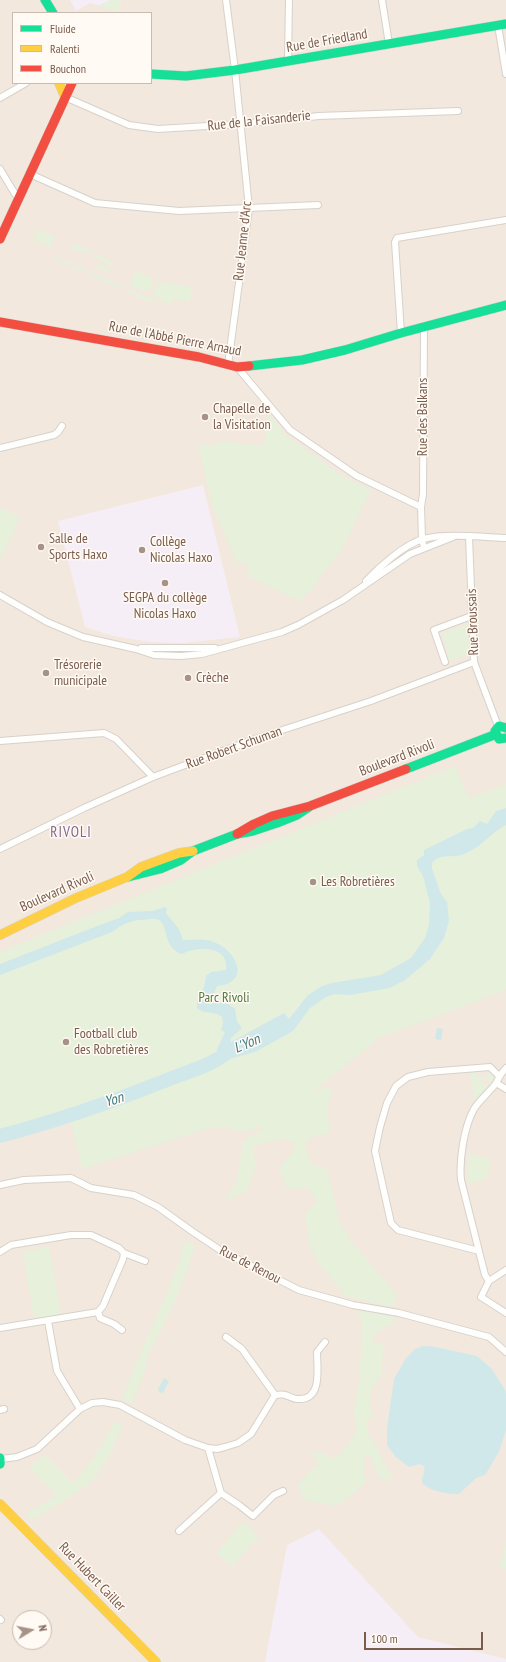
<!DOCTYPE html>
<html>
<head>
<meta charset="utf-8">
<style>
	body { margin:0 }
	#map { position:relative; width:506px; height:1662px; overflow:hidden; background:#f9f5f0; font-family:"PT Sans Narrow",sans-serif }
	canvas { display:block }
	.legend { position:absolute; left:12px; top:12px; width:140px; height:72px; box-sizing:border-box; background:#fffaf3; border:1px solid #cabbb1; margin:0; padding:5px 7px; list-style:none; font-size:12px; color:#7a5c4d }
	.legend li { display:flex; align-items:center; gap:8px; height:20px }
	.legend b { width:20px; border:1px solid #cabbb1 }
	.north { position:absolute; left:12px; top:1610px; width:40px; height:40px; box-sizing:border-box; background:#fffaf3; border:1px solid #cabbb1; border-radius:50%; rotate:80deg; font-size:11px; font-weight:700; line-height:16px; text-align:center; color:#7a5c4d }
	.north::after { content:''; display:block; margin:auto; width:14px; height:18px; background:#a69286; clip-path:polygon(50% 0,100% 100%,50% 72%,0 100%) }
	.scale { position:absolute; left:364px; top:1632px; width:119px; height:18px; box-sizing:border-box; border:2px solid #7a5c4d; border-top:0; padding-left:5px; font-size:12px; line-height:14px; white-space:nowrap; color:#7a5c4d; -webkit-text-stroke:3px #fffaf3; paint-order:stroke }
</style>
</head>
<body>
<div id="map">
<canvas width="506" height="1662"></canvas>
<ul class="legend">
<li><b style="height:5px;background:#16e098"></b>Fluide</li>
<li><b style="height:5px;background:#ffcf43"></b>Ralenti</li>
<li><b style="height:5px;background:#f24e42"></b>Bouchon</li>
</ul>
<div class="north">N</div>
<div class="scale">100 m</div>
</div>
<script>
const ctx = document.querySelector('canvas').getContext('2d');
ctx.lineJoin = 'round';
function paint(path, color) {
  ctx.fillStyle = color;
  ctx.fill(path, 'evenodd');
}
function strokePath(path, color, width, dash) {
  ctx.strokeStyle = color;
  ctx.lineWidth = width;
  ctx.lineCap = dash ? 'butt' : 'round';
  ctx.setLineDash(dash || []);
  ctx.stroke(path);
}
function drawText(font, color, halo, rows, align = 'center') {
  ctx.font = font + ' "PT Sans Narrow",sans-serif';
  ctx.lineWidth = 3;
  ctx.setLineDash([]);
  ctx.textBaseline = 'middle';
  ctx.strokeStyle = halo;
  ctx.fillStyle = color;
  for (const [text, x, y, turn = 0] of rows) {
    ctx.save();
    ctx.translate(x, y);
    ctx.rotate((+turn || 0) * Math.PI / 180);
    ctx.textAlign = isNaN(turn) ? turn : align;
    if (halo) ctx.strokeText(text, 0, 0);
    ctx.fillText(text, 0, 0);
    ctx.restore();
  }
}
const residential = new Path2D(`
	M0,0H506V1662H0ZM13,13H151V83H13ZM20,1618H44V1642H20Z`);
const education = new Path2D(`
	M70,0H121L119,11L90,3L76,11Z
	M203,485L240,637L182,643L151,642L113,636L85,627L58,521Z
	M319,1529L418,1637L506,1659V1662H265L287,1545Z`);
const green = new Path2D(`
	M110,0H121L118,12L98,6Z
	M38,229L55,237L51,247L33,240Z
	M74,243L113,262L111,266L94,257V253L85,251V254L72,249Z
	M54,256L85,270L83,272L53,259Z
	M97,264L110,270L108,273L95,267Z
	M136,271L154,280L148,293L129,284Z
	M92,272L122,286L121,289L91,275Z
	M158,282L192,287L190,302L172,299L171,305L152,296Z
	M129,289L152,299L151,303L128,292Z
	M268,412L286,435L344,477L371,489L343,548L312,589L300,601L248,576H249L245,562L237,563L212,505L198,444L218,445L219,441L264,446Z
	M0,508L21,517L0,560Z
	M468,624L469,654L450,661L442,633Z
	M455,766L469,798L506,784V990L379,1038L314,1091L331,1088L332,1093L327,1108L330,1133L310,1138L305,1145L312,1164L327,1169L340,1224L354,1244L397,1295L394,1307L345,1296L319,1264L309,1245L305,1214L317,1202L307,1188L287,1189L279,1168L293,1152L295,1143L283,1138L254,1146L255,1170L246,1192L224,1201L237,1181L243,1141L262,1130L259,1126L248,1132L215,1126L82,1169L71,1123L0,1142V952Z
	M470,1070H476L477,1077L488,1076L489,1070L495,1075L491,1083L485,1077L481,1081L487,1087L474,1105Z
	M471,1153L491,1160L487,1179L469,1184L467,1167L469,1155Z
	M185,1239L195,1246L186,1274L175,1302L145,1362L148,1364L132,1404L122,1399L135,1365L164,1300L179,1262Z
	M49,1247L61,1314L34,1319L23,1252Z
	M358,1311L394,1315V1323L373,1334L375,1343H383L382,1374L371,1390L369,1407L375,1413L366,1421L368,1433L375,1444L392,1477L387,1482L378,1476L370,1455L364,1457L365,1483L346,1500L334,1506L305,1500L297,1486L319,1462L310,1453L319,1451L331,1458L340,1455L356,1433L354,1410L359,1381L362,1330V1322Z
	M114,1421L123,1424C116,1446 102,1474 83,1488C67,1500 48,1510 31,1521L25,1514L57,1495L29,1468L44,1454L73,1483C90,1464 104,1444 114,1421Z
	M243,1521L259,1536L232,1567L216,1553Z
	M506,1542V1569L499,1567Z`);
const water = new Path2D(`
	M506,808V825C490,833 479,850 461,855C451,858 440,853 432,863V869L441,894L447,902L449,921L444,938L430,959L405,980L390,988L350,995L335,994L326,997L310,1008L293,1031L255,1052L222,1061L217,1049L225,1032L221,1030L223,1023L222,1017C215,1010 204,1015 197,1008V1003L205,984L206,976L211,972L226,970C230,945 196,946 182,954C161,948 170,921 156,919C151,918 145,920 140,920C129,921 121,925 112,932L0,975V964L92,928L119,918L128,912L152,911L165,907L167,908L166,913L179,929L183,940C196,941 202,937 216,943C230,948 249,973 229,983C226,985 221,985 217,986L210,1002L211,1003H227L235,1009L237,1021L242,1028L231,1038V1042L284,1013L289,1019L308,995L322,986L332,983L381,975L411,958L425,938L429,924L430,903L423,876L417,866V860L424,855V850L467,829L473,828L480,821L487,824L496,811Z
	M437,1028L443,1029L441,1040L435,1039Z
	M424,1346L436,1347L477,1356L491,1368L504,1388L506,1393V1430L499,1452L485,1475L476,1478L459,1494C451,1495 423,1490 422,1481C422,1475 426,1472 424,1466L420,1464L409,1467L396,1457L387,1445V1429L394,1379L406,1358L415,1349Z
	M164,1378L169,1381L163,1393L159,1392L158,1389Z`);
const river = new Path2D(`
	M0,1136C57,1121 117,1100 172,1078C189,1071 210,1066 225,1054`);
const street = new Path2D(`
	M226,0L235,70L249,208L228,365
	M382,0L389,44
	M498,25L506,74
	M288,61L289,0
	M65,97L129,125L158,129L240,124L319,116L458,111
	M0,98L26,83
	M0,169L15,194L19,197
	M30,174L95,203L179,211L318,205
	M401,333L395,242L397,238L506,220
	M237,367L290,430L357,476L421,507L422,539L423,544
	M0,448L54,435L58,432L62,426
	M421,507L423,494L424,327
	M469,537L474,662L498,726
	M366,581C379,567 405,544 423,539C446,533 482,537 506,538
	M0,595L47,622L83,637L136,649L154,655L181,656L202,654L282,632L298,625L343,600L410,554L453,537
	M141,648H215
	M445,662L434,630L474,615
	M0,741L104,733L116,739L153,777
	M0,849L84,808L153,777L255,739L371,701L474,662
	M506,1068C500,1074 500,1076 496,1083C491,1091 480,1099 474,1109C464,1127 459,1160 461,1180L485,1275L489,1281L506,1270
	M496,1083L506,1089
	M0,1185L24,1180L71,1178L91,1188L134,1195L158,1207L193,1232L220,1250L299,1290L353,1305L399,1313L489,1337L506,1352
	M479,1251L398,1230L391,1223L375,1151L380,1127L387,1103L396,1086L408,1077L428,1072L490,1067L498,1075
	M0,1252L11,1245L71,1235H91L119,1248L124,1253L123,1259L103,1306L98,1312L0,1328
	M124,1253L145,1261
	M489,1281L481,1297L506,1313
	M98,1312L100,1318L114,1324L122,1330
	M48,1321L57,1371L80,1409
	M226,1337L242,1349L275,1395
	M275,1395C278,1395 282,1394 285,1395C289,1396 293,1399 297,1399C323,1401 317,1369 317,1352L325,1342
	M0,1410L4,1409
	M208,1448L221,1493L239,1505L253,1516L274,1495L283,1491
	M0,1459L17,1457L37,1449L80,1409L92,1403L103,1402L120,1405L185,1440L208,1448L217,1449L225,1447L238,1443L251,1434L275,1395
	M179,1531L221,1493
	M0,1619L1,1620`);
const fast = new Path2D(`
	M45,0L53,13
	M151,74L186,76L235,70L506,24
	M249,366L302,360L345,350L401,333L506,305
	M506,728L499,726L495,731L499,739L506,738
	M406,769L494,735
	M128,877L160,869L181,860L193,851L237,834L253,831L277,823L297,815L309,807
	M0,1458V1464`);
const slow = new Path2D(`
	M59,83L65,97
	M0,935L76,898L127,877L141,867L179,853L193,851
	M0,1504L156,1662`);
const jam = new Path2D(`
	M0,239L72,83
	M0,322L199,357L237,367L249,366
	M237,834L254,824L272,816L310,806L406,769`);
const markers = [
	[205,417,4,"#a69286"],
	[41,547,4,"#a69286"],
	[142,550,4,"#a69286"],
	[165,583,4,"#a69286"],
	[46,673,4,"#a69286"],
	[188,678,4,"#a69286"],
	[313,882,4,"#a69286"],
	[66,1042,4,"#a69286"]
];
const streetNames = [
	["Rue de Friedland",327,41,-10],
	["Rue de la Faisanderie",259,121,-6],
	["Rue Jeanne d'Arc",243,241,-84],
	["Rue de l'Abbé Pierre Arnaud",175,339,11],
	["Rue des Balkans",423,417,-90],
	["Rue Broussais",473,622,-92],
	["Rue Robert Schuman",234,748,-20],
	["Boulevard Rivoli",397,758,-21],
	["Boulevard Rivoli",57,892,-24],
	["Rue de Renou",250,1265,27],
	["Rue Hubert Cailler",92,1577,46]
];
const poiNames = [
	["Chapelle de",213,409],
	["la Visitation",213,425],
	["Salle de",49,539],
	["Sports Haxo",49,555],
	["Collège",150,542],
	["Nicolas Haxo",150,558],
	["SEGPA du collège",165,598,"center"],
	["Nicolas Haxo",165,614,"center"],
	["Trésorerie",54,665],
	["municipale",54,681],
	["Crèche",196,678],
	["Les Robretières",321,882],
	["Football club",74,1034],
	["des Robretières",74,1050]
];
const parkNames = [
	["Parc Rivoli",224,998]
];
const neighbourhoodNames = [
	["RIVOLI",71,833]
];
const waterNames = [
	["L'Yon",247,1044,-24],
	["Yon",114,1100,-17]
];
paint(residential, '#f2e8de');
paint(education, '#f6eef6');
paint(green, '#e7f0db');
paint(water, '#d0e8ea');
strokePath(river, '#d0e8ea', 14);
strokePath(street, '#d7d1cb', 8);
strokePath(fast, '#d9d2cb', 10);
strokePath(slow, '#d9d2cb', 10);
strokePath(jam, '#d9d2cb', 10);
strokePath(street, '#fefefd', 6);
strokePath(fast, '#16e098', 9);
strokePath(slow, '#ffcf43', 9);
strokePath(jam, '#f24e42', 9);
for (const [x, y, r, color] of markers) {
  const dot = new Path2D();
  dot.arc(x, y, r, 0, 2 * Math.PI);
  ctx.fillStyle = color;
  ctx.fill(dot);
  strokePath(dot, '#fffaf3', 1.5);
}
drawText('14px', '#7a5c4d', '#fffaf3', streetNames);
drawText('14px', '#7a5c4d', '#fffaf3', poiNames, 'left');
drawText('14px', '#537a41', '#fffaf3', parkNames);
ctx.letterSpacing = '1px';
drawText('15px', '#846695', '#fffaf3', neighbourhoodNames);
ctx.letterSpacing = '0px';
drawText('italic 15px', '#437c86', '#fffaf3', waterNames);
</script>
</body>
</html>
